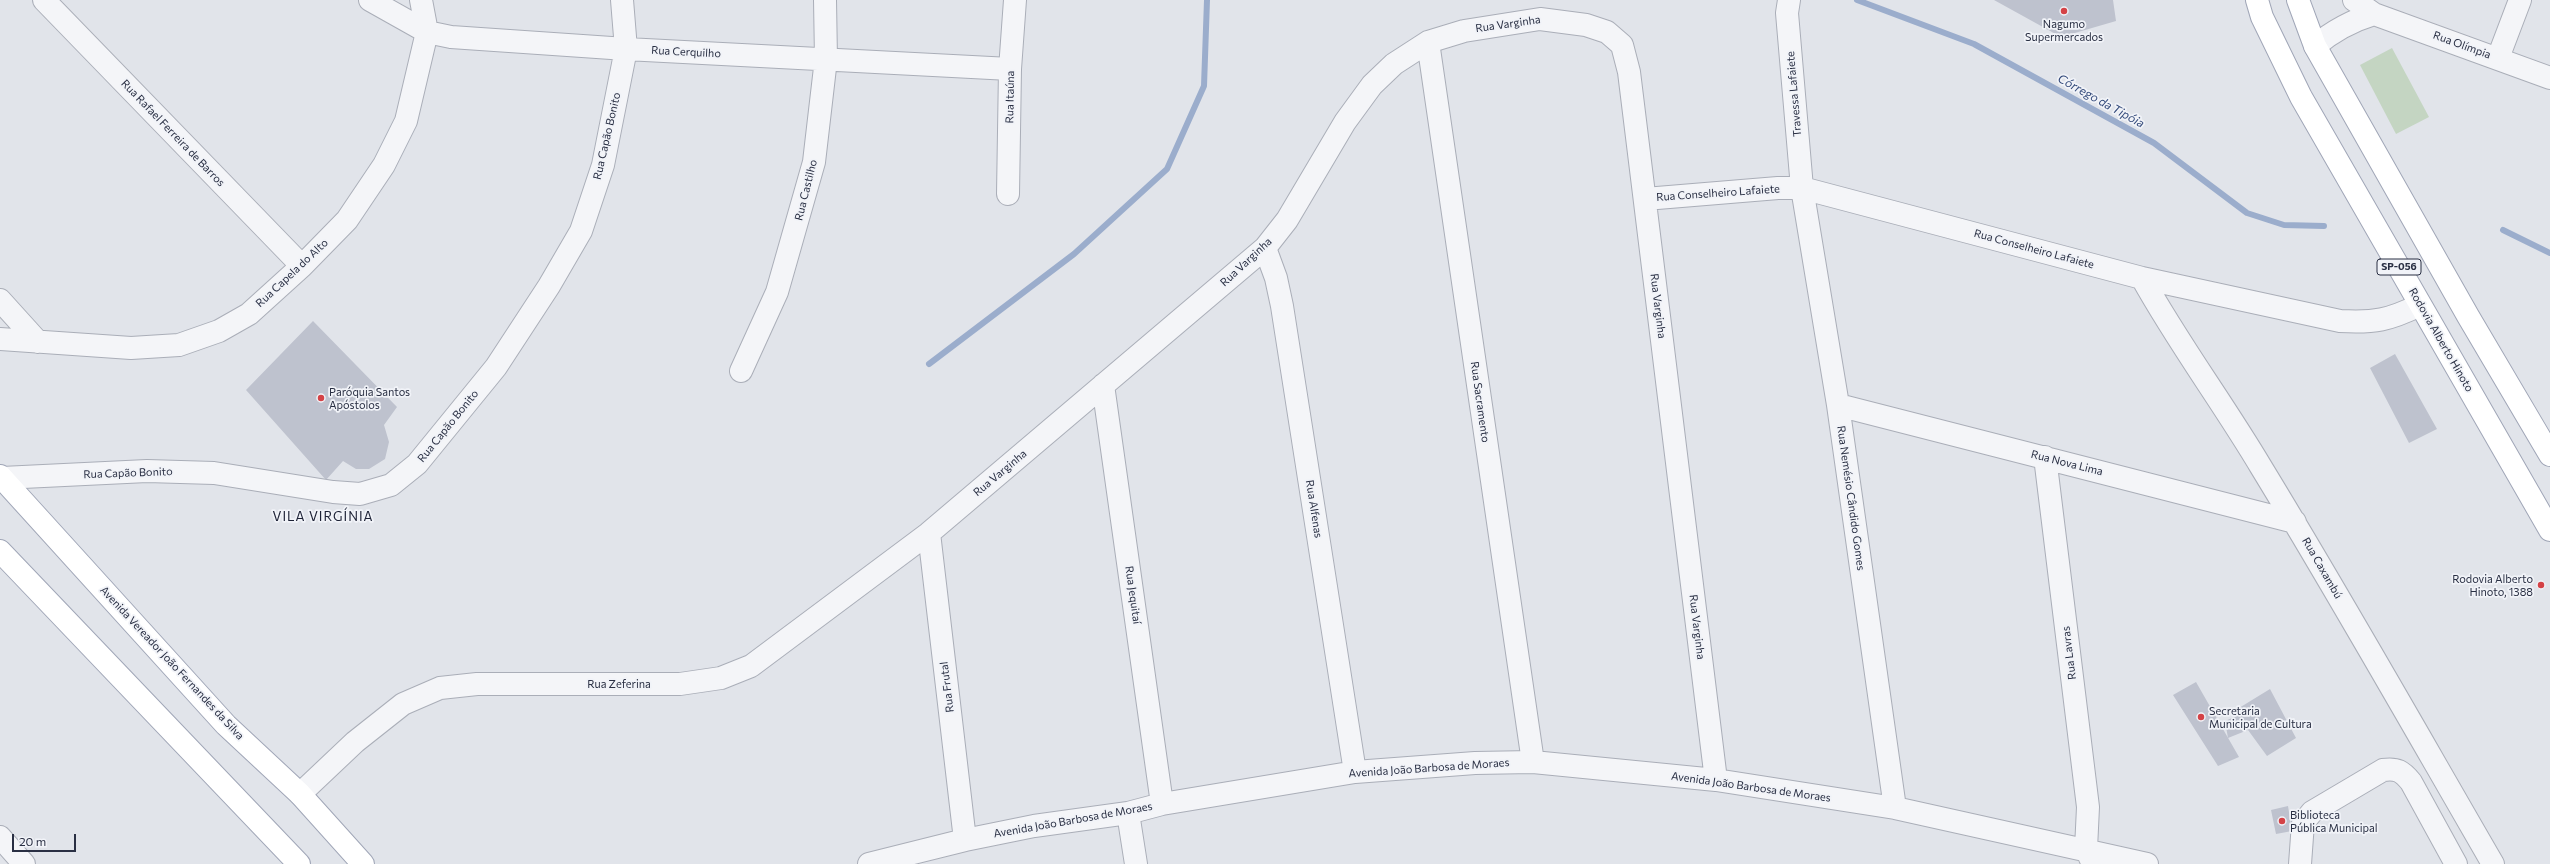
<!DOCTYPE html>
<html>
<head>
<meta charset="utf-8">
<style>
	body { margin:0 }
	#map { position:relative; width:2550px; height:864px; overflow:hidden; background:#e1e4ea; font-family:Commissioner,sans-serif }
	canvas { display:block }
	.scale { position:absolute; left:12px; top:834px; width:64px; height:18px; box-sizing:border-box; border:2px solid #292f43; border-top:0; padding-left:5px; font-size:12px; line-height:14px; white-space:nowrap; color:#292f43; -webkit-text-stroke:3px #f1f3f8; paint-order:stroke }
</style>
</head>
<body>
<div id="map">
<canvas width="2550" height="864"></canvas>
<div class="scale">20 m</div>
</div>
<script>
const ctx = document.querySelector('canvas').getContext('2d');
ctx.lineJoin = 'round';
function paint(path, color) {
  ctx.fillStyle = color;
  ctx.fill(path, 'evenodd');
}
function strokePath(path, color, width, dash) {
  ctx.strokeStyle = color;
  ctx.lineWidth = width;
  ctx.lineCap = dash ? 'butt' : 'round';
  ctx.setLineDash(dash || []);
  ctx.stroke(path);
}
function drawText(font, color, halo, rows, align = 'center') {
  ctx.font = font + ' Commissioner,sans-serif';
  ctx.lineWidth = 3.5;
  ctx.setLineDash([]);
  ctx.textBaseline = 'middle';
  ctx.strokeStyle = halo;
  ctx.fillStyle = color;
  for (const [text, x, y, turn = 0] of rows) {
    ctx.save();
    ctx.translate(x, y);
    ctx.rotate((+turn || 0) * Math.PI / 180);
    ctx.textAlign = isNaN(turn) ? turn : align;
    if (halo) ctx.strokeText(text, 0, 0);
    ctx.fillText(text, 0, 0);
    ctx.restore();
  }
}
const green = new Path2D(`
	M2392,48L2429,117L2396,134L2360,65Z`);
const stream = new Path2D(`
	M1857,0L1974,44L2154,143L2247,213L2284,225L2324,226
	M2503,230L2550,253
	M929,364L1074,254L1167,169L1204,86L1207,0`);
const building = new Path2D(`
	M1994,0H2113L2116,21L2061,37Z
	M313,321L397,407L384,425L389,442L385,459L369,469H356L343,461L326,480L246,390Z
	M2395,354L2437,429L2409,443L2370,368Z
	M2196,682L2239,757L2218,766L2173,695Z
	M2270,689L2296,738L2267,756L2248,730L2228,738L2225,721L2239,715V708Z
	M2288,806L2292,831L2276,834L2271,810Z`);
const minor = new Path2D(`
	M44,0L302,266
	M370,0L427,32L451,37L626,49L1010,69
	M1789,0L1787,13L1802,188L1838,405L1895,808
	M2354,0L2374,14L2550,78
	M1428,42L1533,762
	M2315,46C2334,30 2351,21 2374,14
	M2498,58L2520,0
	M1008,194L1010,69L1015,0
	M1645,199L1778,188H1802L2142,278L2340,321C2375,323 2389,320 2420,305
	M1265,248L1276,278L1282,306L1355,772
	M2142,278C2178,343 2223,403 2261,467C2341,598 2416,731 2493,864
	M0,300L38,342
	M0,339L131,348L179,345L219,331L249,314L302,266L347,220L384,165L406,121L427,32L421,0
	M741,371L777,292L814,162L826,59L825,0
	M1103,385L1162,804
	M1838,405L2295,522
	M2045,457L2088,807L2086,849L2092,862
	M2,478L147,471L214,473L333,492L360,494L391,485L417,464L496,367L549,286L581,231L603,165L626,49L622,0
	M929,533L965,840
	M300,794L355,742L403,704L440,688L477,684H680L721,678L751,666L929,533L1265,248L1287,220L1345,122L1372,85L1394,64L1428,42L1464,31L1540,19L1586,25L1607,32L1622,45L1629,72L1716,780
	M1128,813L1136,864
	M0,837L24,864
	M869,864L965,840L1034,826L1128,813L1162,804L1355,772L1475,763L1533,762L1716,780L1895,808L2147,864
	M2300,864L2303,823L2312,812L2383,770C2397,768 2402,771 2411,782L2456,864`);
const major = new Path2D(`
	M2257,0L2262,17L2301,97L2550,530
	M2298,0L2315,46L2468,316L2550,455
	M0,476L226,725L300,794L363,864
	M0,551L299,864`);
const markers = [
	[2064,11,4,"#d44246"],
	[321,398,4,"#d44246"],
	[2541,585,4,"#d44246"],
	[2201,717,4,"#d44246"],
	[2282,821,4,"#d44246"]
];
const shields = [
	[2399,267,44]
];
const shieldNames = [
	["SP-056",2399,267]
];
const streetNames = [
	["Rua Varginha",1508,24,-8],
	["Rua Olímpia",2462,45,20],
	["Rua Cerquilho",686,52,3],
	["Travessa Lafaiete",1794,94,-95],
	["Rua Itaúna",1010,97,-89],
	["Rua Rafael Ferreira de Barros",173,133,46],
	["Rua Capão Bonito",607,136,-77],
	["Rua Castilho",806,190,-76],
	["Rua Conselheiro Lafaiete",1718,193,-4],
	["Rua Conselheiro Lafaiete",2034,249,15],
	["Rua Varginha",1246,262,-43],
	["Rua Capela do Alto",292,273,-43],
	["Rua Varginha",1658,306,83],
	["Rodovia Alberto Hinoto",2441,340,60],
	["Rua Sacramento",1480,402,82],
	["Rua Capão Bonito",448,426,-51],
	["Rua Nova Lima",2067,463,14],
	["Rua Capão Bonito",128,473,-2],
	["Rua Varginha",1000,473,-40],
	["Rua Nemésio Cândido Gomes",1851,498,82],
	["Rua Alfenas",1314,509,81],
	["Rua Caxambú",2322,568,60],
	["Rua Jequitaí",1133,595,82],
	["Rua Varginha",1697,627,83],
	["Rua Lavras",2069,653,-97],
	["Avenida Vereador João Fernandes da Silva",172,663,47],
	["Rua Zeferina",619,684],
	["Rua Frutal",947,687,-97],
	["Avenida João Barbosa de Moraes",1429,768,-4],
	["Avenida João Barbosa de Moraes",1751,787,8],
	["Avenida João Barbosa de Moraes",1073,820,-10]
];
const poiNames = [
	["Nagumo",2064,24,"center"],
	["Supermercados",2064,37,"center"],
	["Paróquia Santos",329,392],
	["Apóstolos",329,405],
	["Rodovia Alberto",2533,579,"right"],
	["Hinoto, 1388",2533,592,"right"],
	["Secretaria",2209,711],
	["Municipal de Cultura",2209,724],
	["Biblioteca",2290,815],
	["Pública Municipal",2290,828]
];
const waterNames = [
	["Córrego da Tipóia",2101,101,29]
];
const quarterNames = [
	["VILA VIRGÍNIA",323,517]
];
paint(green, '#c4d5c2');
strokePath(stream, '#9badcc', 6);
paint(building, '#bec2ce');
strokePath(minor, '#aaaeb8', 24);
strokePath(major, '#a0a6b7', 24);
strokePath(minor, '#f4f5f8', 22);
strokePath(major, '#fff', 22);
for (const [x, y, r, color] of markers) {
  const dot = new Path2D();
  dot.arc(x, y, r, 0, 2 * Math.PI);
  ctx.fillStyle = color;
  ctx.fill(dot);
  strokePath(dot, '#f1f3f8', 1.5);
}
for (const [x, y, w] of shields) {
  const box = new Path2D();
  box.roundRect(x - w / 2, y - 8, w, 16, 3);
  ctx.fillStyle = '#f1f3f8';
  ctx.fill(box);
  strokePath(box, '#292f43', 1);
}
drawText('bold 10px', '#292f43', null, shieldNames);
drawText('11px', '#292f43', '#f1f3f8', streetNames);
drawText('11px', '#292f43', '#f1f3f8', poiNames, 'left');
drawText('italic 12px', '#314879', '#f1f3f8', waterNames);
ctx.letterSpacing = '1px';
drawText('13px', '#1b2034', '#f1f3f8', quarterNames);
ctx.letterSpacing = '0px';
</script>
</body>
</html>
